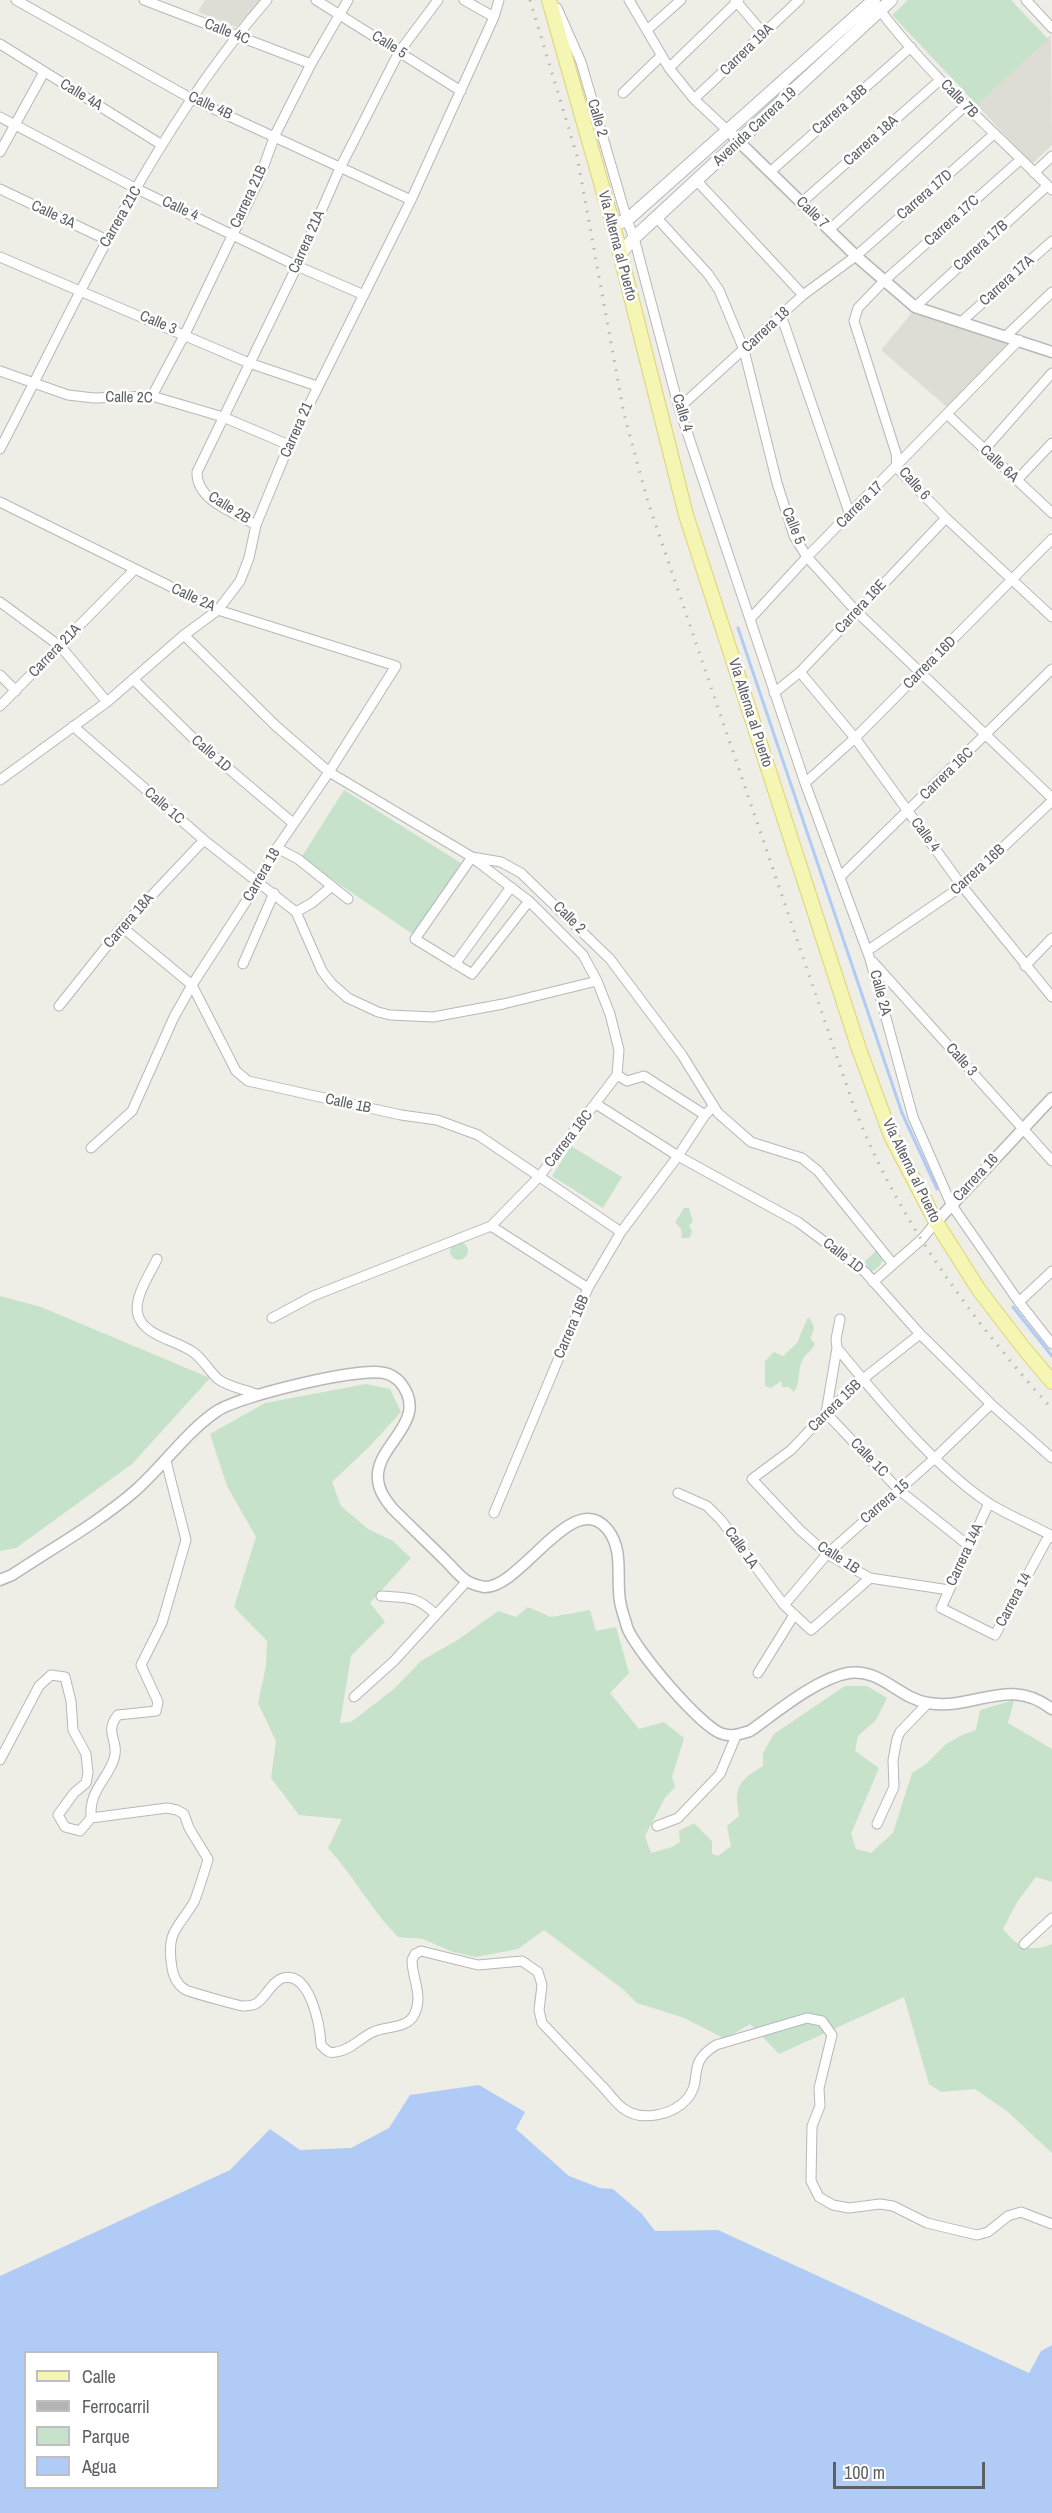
<!DOCTYPE html>
<html>
<head>
<meta charset="utf-8">
<style>
	body { margin:0 }
	#map { position:relative; width:1052px; height:2513px; overflow:hidden; background:#eeeee6; font-family:"Archivo Narrow",sans-serif }
	canvas { display:block }
	.legend { position:absolute; left:24px; top:2351px; width:195px; height:138px; box-sizing:border-box; background:#fff; border:2px solid #bfbfc1; margin:0; padding:8px 10px; list-style:none; font-size:18px; color:#5e6065 }
	.legend li { display:flex; align-items:center; gap:12px; height:30px }
	.legend b { width:30px; border:2px solid #bfbfc1 }
	.scale { position:absolute; left:833px; top:2462px; width:152px; height:27px; box-sizing:border-box; border:3px solid #5e6065; border-top:0; padding-left:8px; font-size:18px; line-height:21px; white-space:nowrap; color:#5e6065; -webkit-text-stroke:4px #fff; paint-order:stroke }
</style>
</head>
<body>
<div id="map">
<canvas width="1052" height="2513"></canvas>
<ul class="legend">
<li><b style="height:8px;background:#f5f5b4"></b>Calle</li>
<li><b style="height:8px;background:#b4b4b5"></b>Ferrocarril</li>
<li><b style="height:16px;background:#c6e2cb"></b>Parque</li>
<li><b style="height:16px;background:#b0cbf5"></b>Agua</li>
</ul>
<div class="scale">100 m</div>
</div>
<script>
const ctx = document.querySelector('canvas').getContext('2d');
ctx.lineJoin = 'round';
function paint(path, color) {
  ctx.fillStyle = color;
  ctx.fill(path, 'evenodd');
}
function strokePath(path, color, width, dash) {
  ctx.strokeStyle = color;
  ctx.lineWidth = width;
  ctx.lineCap = dash ? 'butt' : 'round';
  ctx.setLineDash(dash || []);
  ctx.stroke(path);
}
function drawText(font, color, halo, rows, align = 'center') {
  ctx.font = font + ' "Archivo Narrow",sans-serif';
  ctx.lineWidth = 5;
  ctx.setLineDash([]);
  ctx.textBaseline = 'middle';
  ctx.strokeStyle = halo;
  ctx.fillStyle = color;
  for (const [text, x, y, turn = 0] of rows) {
    ctx.save();
    ctx.translate(x, y);
    ctx.rotate((+turn || 0) * Math.PI / 180);
    ctx.textAlign = isNaN(turn) ? turn : align;
    if (halo) ctx.strokeText(text, 0, 0);
    ctx.fillText(text, 0, 0);
    ctx.restore();
  }
}
const education = new Path2D(`
	M205,0H261L236,27L198,12Z
	M1051,35L1052,145L1032,164L977,105Z
	M915,309L1013,343L948,408L881,350Z`);
const green = new Path2D(`
	M908,0H1011L1048,39L977,105L892,15Z
	M344,790L461,863L414,935L301,858Z
	M571,1146L622,1177L603,1208L552,1176Z
	M684,1208H689L693,1221L689,1226L692,1231L690,1238H682L681,1229L675,1222Z
	M450 1251a9 9 0 1 1 18 0a9 9 0 1 1-18 0Z
	M878,1249L884,1255C882,1264 879,1269 870,1272L862,1264Z
	M0,1296L41,1307L210,1378L132,1464L16,1548L0,1551Z
	M808,1317C814,1324 816,1329 810,1338L815,1344C812,1351 806,1353 803,1359C797,1370 801,1382 794,1392L789,1387H782L781,1381L771,1388L765,1386V1361L774,1352L783,1356L797,1343Z
	M366,1384L390,1389L401,1412L368,1448L332,1482L341,1506L368,1529L393,1541L411,1558L370,1603L385,1622L351,1656L340,1723L351,1722L394,1689L421,1661L459,1639L498,1611L516,1617L528,1607L551,1617L590,1610L596,1631L616,1627L629,1673L610,1693L639,1729L664,1722L684,1738L672,1777L675,1787L665,1798L645,1836L651,1853L672,1847L680,1842L679,1831L694,1823L712,1841V1854L718,1856L731,1846L727,1826L739,1816C734,1787 738,1781 763,1766V1753L774,1734L845,1686H867L887,1698L876,1720L858,1736L855,1751L879,1768L851,1834L856,1849L871,1853L893,1833L912,1773L926,1764L946,1744L962,1735L976,1730L980,1710L1014,1700L1008,1723L1052,1749V1882L1036,1877L1017,1902L1003,1929C1018,1948 1030,1953 1052,1944V2153L1008,2112L975,2089L941,2092L929,2084L904,1997L779,2054L750,2024L725,2039L684,2018L637,2003L624,1990L544,1930L518,1949L476,1957L453,1952L423,1939L398,1937C371,1910 354,1876 328,1848L342,1819L299,1815L271,1778L276,1741L258,1703L266,1666L267,1641L234,1607L256,1537L227,1486L210,1434L265,1403Z`);
const water = new Path2D(`
	M479,2085L525,2112L516,2129L569,2176L600,2188L613,2189L642,2214L655,2231L718,2230L1029,2373L1041,2351L1052,2345V2513H0V2276L230,2170L270,2129L300,2150L351,2148L389,2128L410,2095ZM26,2352H218V2488H26Z`);
const stream = new Path2D(`
	M738,628L902,1113L937,1189
	M1013,1307L1052,1356`);
const minor = new Path2D(`
	M16,0L192,99L411,200
	M144,0L311,64
	M316,0L461,91
	M464,0L494,17
	M629,0L669,68L694,99L727,130
	M735,0L764,34
	M1026,0L1052,28
	M876,5C927,74 992,129 1052,190
	M557,8L581,62L627,220L634,238L679,408L805,783L870,959L913,1117L951,1204L1019,1302L1052,1344
	M647,30L681,0
	M0,44L162,145
	M669,68L739,0
	M623,93L661,56
	M694,99L799,0
	M0,117L137,189L297,266L364,295
	M0,152L44,72
	M1020,160L884,281L858,308L854,321L896,453L897,468L946,518L1052,617
	M770,172L911,47
	M1034,173L1052,156
	M697,181L803,295
	M0,189L107,240
	M801,203L940,80
	M657,218L708,274L719,290L744,350L777,483L794,536L807,557L856,611L1052,798
	M829,230L965,106
	M0,257L249,363L317,386
	M915,307L1047,186
	M781,315L850,515
	M961,322L1052,241
	M1006,336L1052,292
	M0,371L68,395L94,398L152,396L223,417L289,445
	M152,396L185,334L258,182L275,135L311,64L348,0
	M679,408L803,295L856,256L994,134
	M947,414L1052,513
	M0,449C80,295 152,132 267,0
	M984,450L1052,373
	M1017,480L1052,443
	M0,502L218,610L396,666L329,772L277,848L258,883L192,985L174,1017L132,1111L91,1148
	M256,525C235,513 196,501 197,472L297,266L340,168L399,52L438,0
	M0,602L61,647L107,702
	M750,619L807,557L1019,340
	M184,635L276,726L329,772L472,857L501,862L521,873L610,959L682,1055L718,1113L751,1142L802,1158L818,1171L893,1264
	M800,672L855,738L962,886L1052,997
	M0,675L16,691
	M133,679L196,741L293,823
	M774,693L800,672L946,518
	M0,706L134,570
	M73,726L204,840L296,912L322,971L332,984L348,998L378,1012L390,1015L433,1017L503,1004L597,981
	M0,780L107,702L184,635L218,610L240,581L249,558L256,525L289,445L411,200L494,17L499,0
	M805,783L855,738L1052,539
	M277,848L298,859L348,899
	M472,857L415,939L472,974L529,901
	M840,877L1052,669
	M296,912L312,903L332,886
	M122,927L192,985L236,1071L248,1081L401,1115L437,1120L478,1135L621,1232
	M867,951L962,886L1052,801
	M873,962L1052,1161
	M243,964L274,893
	M455,964L511,887
	M1025,966L1052,938
	M59,1006L122,927L204,840
	M617,1075L627,1081L644,1076L705,1115
	M596,1104L678,1156L798,1222L865,1272L920,1334L991,1404L1052,1458
	M491,1226L588,1288
	M157,1259C150,1274 133,1298 138,1315C144,1336 176,1340 193,1352C203,1359 209,1371 218,1379C228,1387 244,1389 256,1394
	M873,1282L922,1239L936,1222
	M1019,1302L1052,1271
	M272,1318L313,1296L491,1226L539,1177L617,1075L619,1050L610,1014L597,981L583,955L529,901L474,859
	M840,1319L836,1339L837,1348L826,1413L899,1490L969,1546
	M920,1334L863,1379L826,1413L791,1450L752,1479L800,1530L827,1554L870,1578L949,1590
	M837,1348C879,1399 933,1465 987,1502C1007,1515 1031,1524 1052,1536
	M678,1493L707,1506L721,1520L784,1605L811,1630L870,1578
	M989,1503L941,1608L995,1635L1046,1541L1052,1535
	M494,1513L588,1288L621,1232L678,1156L705,1115L714,1106
	M381,1596C408,1598 416,1595 436,1615
	M784,1605L827,1554L935,1458L991,1404
	M758,1673L794,1615
	M354,1697L394,1661L467,1581
	M0,1760L39,1686L51,1675L65,1677L71,1701L73,1730L86,1754L88,1773L86,1783L74,1793L58,1815L65,1827L80,1831L91,1818C89,1790 106,1782 114,1759C120,1740 103,1733 118,1715L156,1711L158,1702L141,1665L162,1623L186,1540L166,1461
	M91,1818L167,1808L177,1810L184,1814L189,1828L208,1859C207,1864 196,1898 194,1902C177,1930 166,1931 172,1968C173,1976 178,1986 186,1990C190,1992 239,2006 243,2006C247,2006 254,2005 257,2003C266,1997 272,1981 283,1978C310,1971 320,2025 321,2045C326,2050 329,2054 336,2052C351,2050 360,2038 373,2032C385,2026 407,2029 414,2015C424,1996 412,1979 412,1960L415,1954L421,1951L478,1965L522,1961L538,1972L542,1985L539,2010L542,2023C562,2044 582,2065 602,2086C609,2093 616,2104 624,2109C642,2122 673,2115 687,2099C704,2079 685,2064 716,2045L807,2018L822,2021L832,2035L819,2088L820,2106L812,2126L811,2181L819,2197L833,2205L849,2208L880,2204L893,2206L927,2223L977,2235L988,2232L1008,2216L1021,2212L1052,2224
	M877,1824L894,1787L893,1760L897,1739L900,1732L928,1703
	M657,1826L678,1818L720,1774L736,1736
	M1024,1944L1052,1918`);
const tertiary = new Path2D(`
	M727,130L856,256L915,307L1052,352
	M936,1222L1052,1098
	M0,1580L12,1575C54,1547 98,1523 136,1490C164,1465 186,1432 217,1411C239,1396 359,1367 384,1373C390,1374 396,1378 400,1382C432,1422 374,1444 378,1480C379,1491 385,1499 392,1508C410,1526 429,1544 447,1562C453,1568 460,1577 467,1581C471,1584 480,1586 484,1587C521,1589 573,1486 608,1530C624,1551 616,1577 620,1601C621,1609 625,1619 627,1627C634,1648 702,1729 723,1734C733,1737 740,1734 750,1731C777,1712 816,1679 848,1673C881,1668 898,1698 928,1703C975,1711 1008,1675 1052,1709`);
const secondary = new Path2D(`
	M613,225L627,220L874,0
	M620,254L634,238L891,0`);
const primary = new Path2D(`
	M549,0L613,225L686,515L859,1049L891,1136L936,1222L979,1290L1022,1346L1052,1382`);
const rail = new Path2D(`
	M530,0L577,156L624,414L648,502L854,1107C897,1219 972,1320 1052,1409`);
const streetNames = [
	["Calle 4C",227,32,21],
	["Calle 5",389,45,32],
	["Carrera 19A",747,50,-44],
	["Calle 4A",81,95,31],
	["Calle 7B",959,99,46],
	["Calle 4B",210,106,25],
	["Carrera 18B",840,110,-41],
	["Calle 2",597,118,74],
	["Avenida Carrera 19",755,127,-43],
	["Carrera 18A",871,141,-42],
	["Carrera 17D",925,195,-41],
	["Carrera 21B",249,197,-65],
	["Calle 4",180,209,25],
	["Calle 7",812,213,44],
	["Calle 3A",53,215,25],
	["Carrera 21C",121,217,-60],
	["Carrera 17C",952,221,-42],
	["Carrera 21A",307,242,-66],
	["Vía Alterna al Puerto",617,246,75],
	["Carrera 17B",981,246,-42],
	["Carrera 17A",1007,281,-42],
	["Calle 3",158,323,23],
	["Carrera 18",766,330,-43],
	["Calle 2C",129,398,1],
	["Calle 4",682,413,73],
	["Carrera 21",297,430,-66],
	["Calle 6A",999,464,43],
	["Calle 6",914,484,48],
	["Carrera 17",860,505,-45],
	["Calle 2B",229,508,32],
	["Calle 5",793,526,68],
	["Calle 2A",193,598,25],
	["Carrera 16E",861,607,-47],
	["Carrera 21A",55,651,-46],
	["Carrera 16D",930,663,-45],
	["Vía Alterna al Puerto",750,713,72],
	["Calle 1D",211,754,41],
	["Carrera 16C",947,774,-44],
	["Calle 1C",164,806,41],
	["Calle 4",925,835,54],
	["Carrera 16B",978,870,-42],
	["Carrera 18",262,875,-60],
	["Calle 2",569,918,45],
	["Carrera 18A",129,921,-49],
	["Calle 2A",880,993,75],
	["Calle 3",961,1060,48],
	["Calle 1B",348,1104,12],
	["Carrera 16C",569,1139,-52],
	["Vía Alterna al Puerto",911,1171,64],
	["Carrera 16",976,1178,-47],
	["Calle 1D",843,1256,38],
	["Carrera 16B",572,1327,-67],
	["Carrera 15B",835,1406,-44],
	["Calle 1C",869,1458,46],
	["Carrera 15",885,1502,-41],
	["Calle 1A",741,1548,55],
	["Carrera 14A",965,1555,-65],
	["Calle 1B",838,1558,33],
	["Carrera 14",1014,1600,-62]
];
paint(education, '#deddd5');
paint(green, '#c6e2cb');
paint(water, '#b0cbf5');
strokePath(stream, '#b0cbf5', 3);
strokePath(minor, '#b6b7bb', 11);
strokePath(tertiary, '#b6b7bb', 13);
strokePath(secondary, '#b5b7bc', 14);
strokePath(primary, '#e0d36d', 16);
strokePath(minor, '#fff', 9);
strokePath(tertiary, '#fff', 10);
strokePath(secondary, '#fff', 12);
strokePath(primary, '#f5f5b4', 14);
strokePath(rail, '#b4b4b5', 3, [1.5, 8]);
drawText('15px', '#5e6065', '#fff', streetNames);
</script>
</body>
</html>
